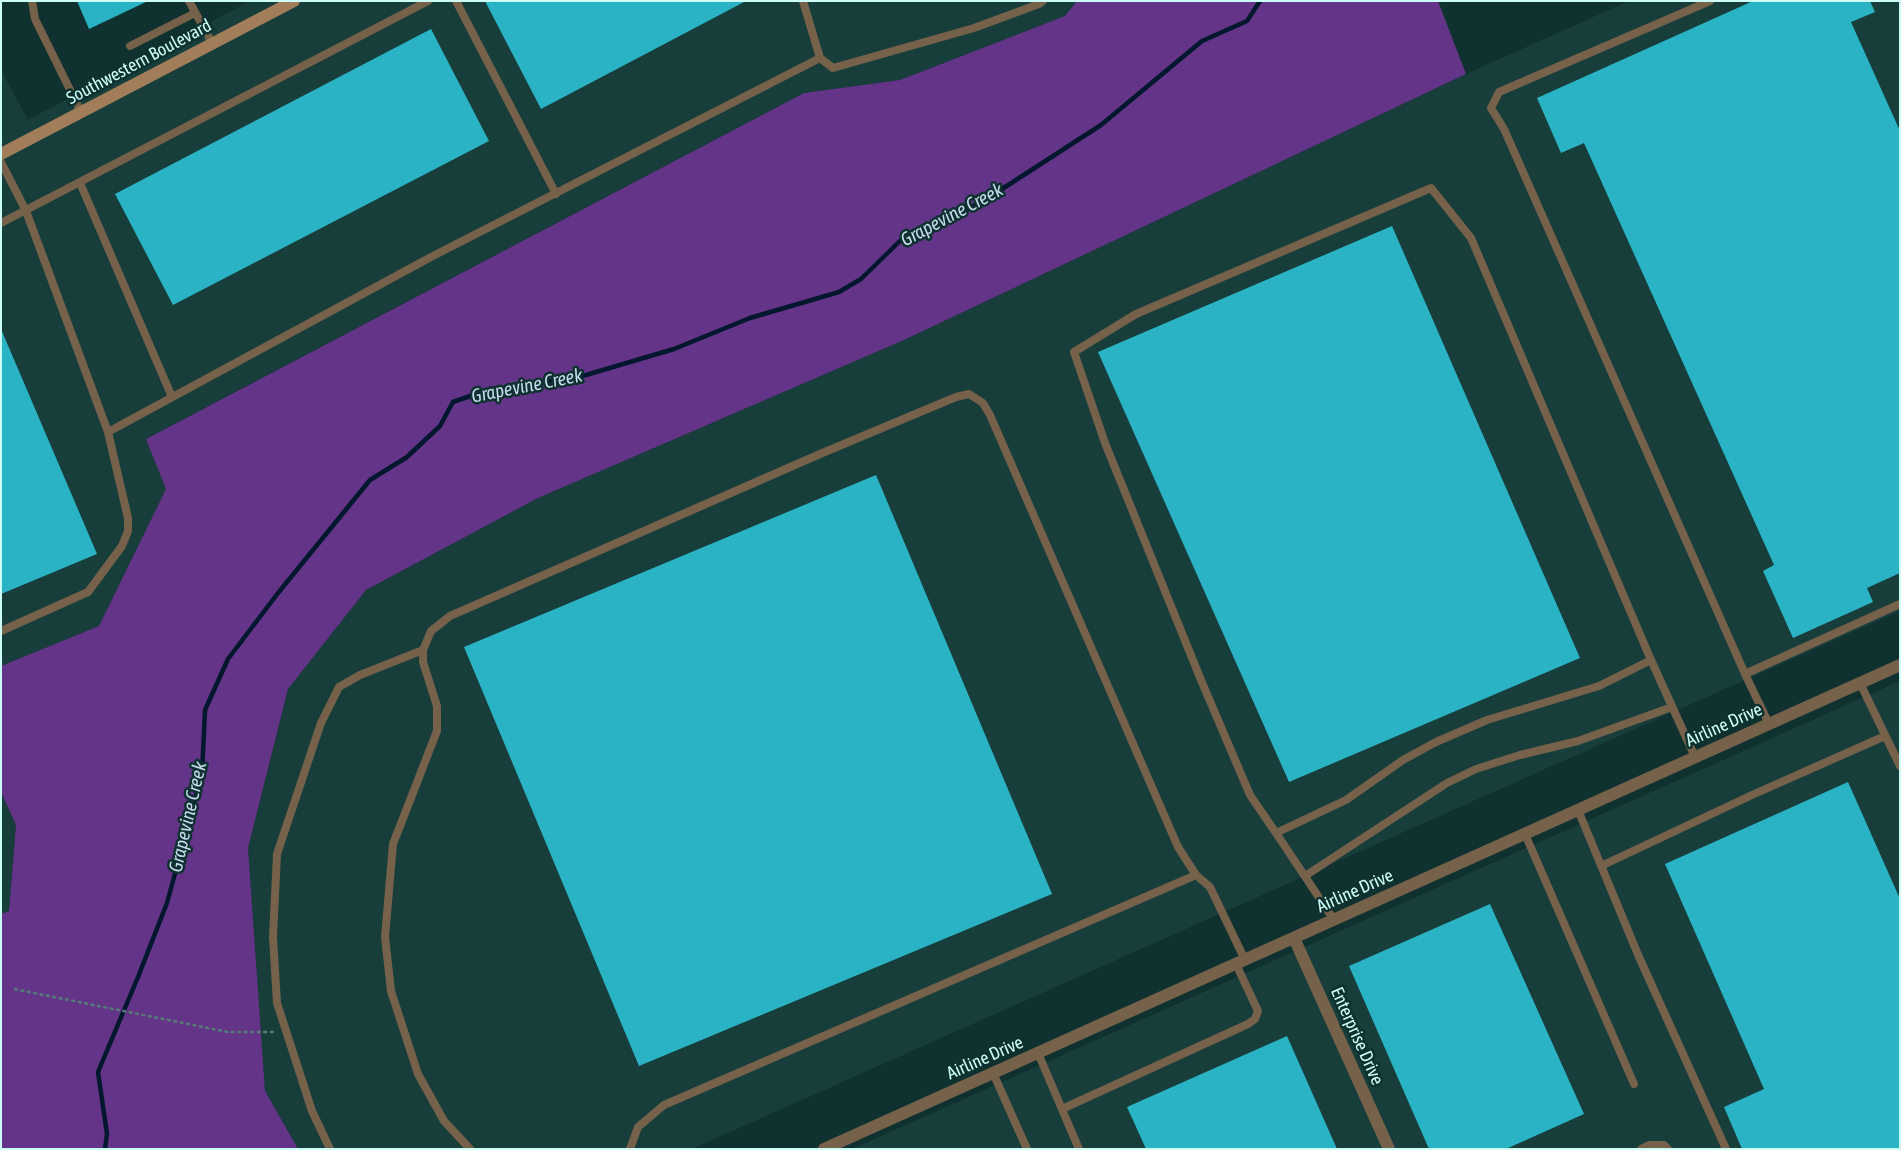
<!DOCTYPE html>
<html>
<head>
<meta charset="utf-8">
<style>
	body { margin:0 }
	#map { position:relative; width:1901px; height:1150px; overflow:hidden; background:#0f312f; font-family:"Asap Condensed",sans-serif }
	canvas { display:block }
	.frame { position:absolute; inset:0; border:2px solid #cdfdf7; pointer-events:none }
</style>
</head>
<body>
<div id="map">
<canvas width="1901" height="1150"></canvas>
<div class="frame"></div>
</div>
<script>
const ctx = document.querySelector('canvas').getContext('2d');
ctx.lineJoin = 'round';
function paint(path, color) {
  ctx.fillStyle = color;
  ctx.fill(path, 'evenodd');
}
function strokePath(path, color, width, dash) {
  ctx.strokeStyle = color;
  ctx.lineWidth = width;
  ctx.lineCap = dash ? 'butt' : 'round';
  ctx.setLineDash(dash || []);
  ctx.stroke(path);
}
function drawText(font, color, halo, rows, align = 'center') {
  ctx.font = font + ' "Asap Condensed",sans-serif';
  ctx.lineWidth = 5;
  ctx.setLineDash([]);
  ctx.textBaseline = 'middle';
  ctx.strokeStyle = halo;
  ctx.fillStyle = color;
  for (const [text, x, y, turn = 0] of rows) {
    ctx.save();
    ctx.translate(x, y);
    ctx.rotate((+turn || 0) * Math.PI / 180);
    ctx.textAlign = isNaN(turn) ? turn : align;
    if (halo) ctx.strokeText(text, 0, 0);
    ctx.fillText(text, 0, 0);
    ctx.restore();
  }
}
const built = new Path2D(`
	M250,1H1077L1065,16L900,80L804,93L147,438L166,489L99,626L1,666V70L28,120Z
	M1629,1H1900V611L692,1149H298L265,1091L248,848L288,689L366,590L538,498L904,340L1466,74Z
	M1900,681V1149H852Z
	M1,792L16,825L9,911L1,914Z`);
const green = new Path2D(`
	M1077,1H1438L1466,74L904,340L538,498L366,590L288,689L248,848L265,1091L298,1149H1V914L9,911L16,825L1,792V666L99,626L166,489L146,439L804,93L900,80L1065,16Z`);
const stream = new Path2D(`
	M105,1149L107,1134L98,1072L138,977L167,903L202,774L205,710L228,659L278,593L370,480L407,457L440,426L453,402L476,394L586,375L674,349L750,318L839,292L861,279L904,237L982,202L1101,125L1202,41L1247,21L1260,1`);
const building = new Path2D(`
	M77,1H148L89,29Z
	M485,1H746L541,109Z
	M1753,1H1870L1875,12L1851,22L1900,131V573L1867,588L1873,602L1793,638L1763,571L1774,565L1584,143L1561,153L1537,98Z
	M431,29L489,141L173,305L115,194Z
	M1392,226L1580,658L1289,782L1098,352Z
	M1,329L97,554L1,594Z
	M876,475L1052,894L639,1066L464,647Z
	M1848,782L1900,899V1149H1742L1724,1107L1764,1089L1665,864Z
	M1490,904L1584,1114L1506,1149H1429L1349,966Z
	M1287,1036L1337,1149H1146L1127,1107Z`);
const path = new Path2D(`
	M14,989L228,1032H276`);
const lane = new Path2D(`
	M32,1L35,19L81,112
	M189,1L212,43
	M456,1L556,194
	M1710,1L1499,92L1491,108L1504,129L1745,674L1900,604
	M130,46L195,13
	M820,58L833,68L974,28L1039,4L1043,1
	M1,162L26,211L108,432L431,257L820,58L803,1
	M80,183L172,397
	M1,223L428,1
	M1,631L88,592L122,546L128,531V518L108,432
	M1745,674L1769,724
	M1860,683L1900,766
	M1578,810L1639,957L1726,1149
	M1276,833L1250,795L1201,680L1105,443L1074,352L1136,314L1431,188L1471,238L1651,660
	M1525,834L1634,1084
	M1601,866L1752,795L1885,736
	M1305,876L1447,783L1476,769L1520,755L1578,741L1672,707
	M1334,920L1276,833L1346,800L1403,760L1436,742L1487,720L1599,686L1651,660L1695,757
	M1038,1053L1079,1149
	M993,1073L1027,1149
	M1062,1109L1248,1024L1255,1019L1258,1011L1236,964
	M330,1149L312,1111L277,1003L273,937L277,854L321,723L339,687L360,675L423,650
	M470,1149L444,1121L418,1074L391,991L385,937L393,844L437,731V706L423,662V650L431,631L450,616L820,454L956,397L969,394L983,403L990,415L1178,847L1196,875L1210,887L1245,960
	M630,1149L638,1127L664,1105L1196,875
	M1641,1149L1649,1145H1664L1668,1149`);
const street = new Path2D(`
	M1294,938L1389,1149
	M824,1149L1900,665`);
const secondary = new Path2D(`
	M1,154L294,1`);
const streetNames = [
	["Southwestern Boulevard",139,62,-28],
	["Airline Drive",1724,725,-24],
	["Airline Drive",1355,891,-24],
	["Enterprise Drive",1357,1036,66],
	["Airline Drive",985,1058,-24]
];
const waterNames = [
	["Grapevine Creek",952,215,-28],
	["Grapevine Creek",527,386,-11],
	["Grapevine Creek",188,817,-77]
];
paint(built, '#183e3b');
paint(green, '#643488');
strokePath(stream, '#00172e', 4.5);
paint(building, '#2ab3c4');
strokePath(path, '#557c79', 2.5, [4, 2.5]);
strokePath(lane, '#76614a', 8);
strokePath(street, '#76614a', 12);
strokePath(secondary, '#a17e59', 12);
drawText('18px', '#cdfdf7', '#0f312f', streetNames);
drawText('italic 19px', '#c7dbee', '#0f312f', waterNames);
</script>
</body>
</html>
